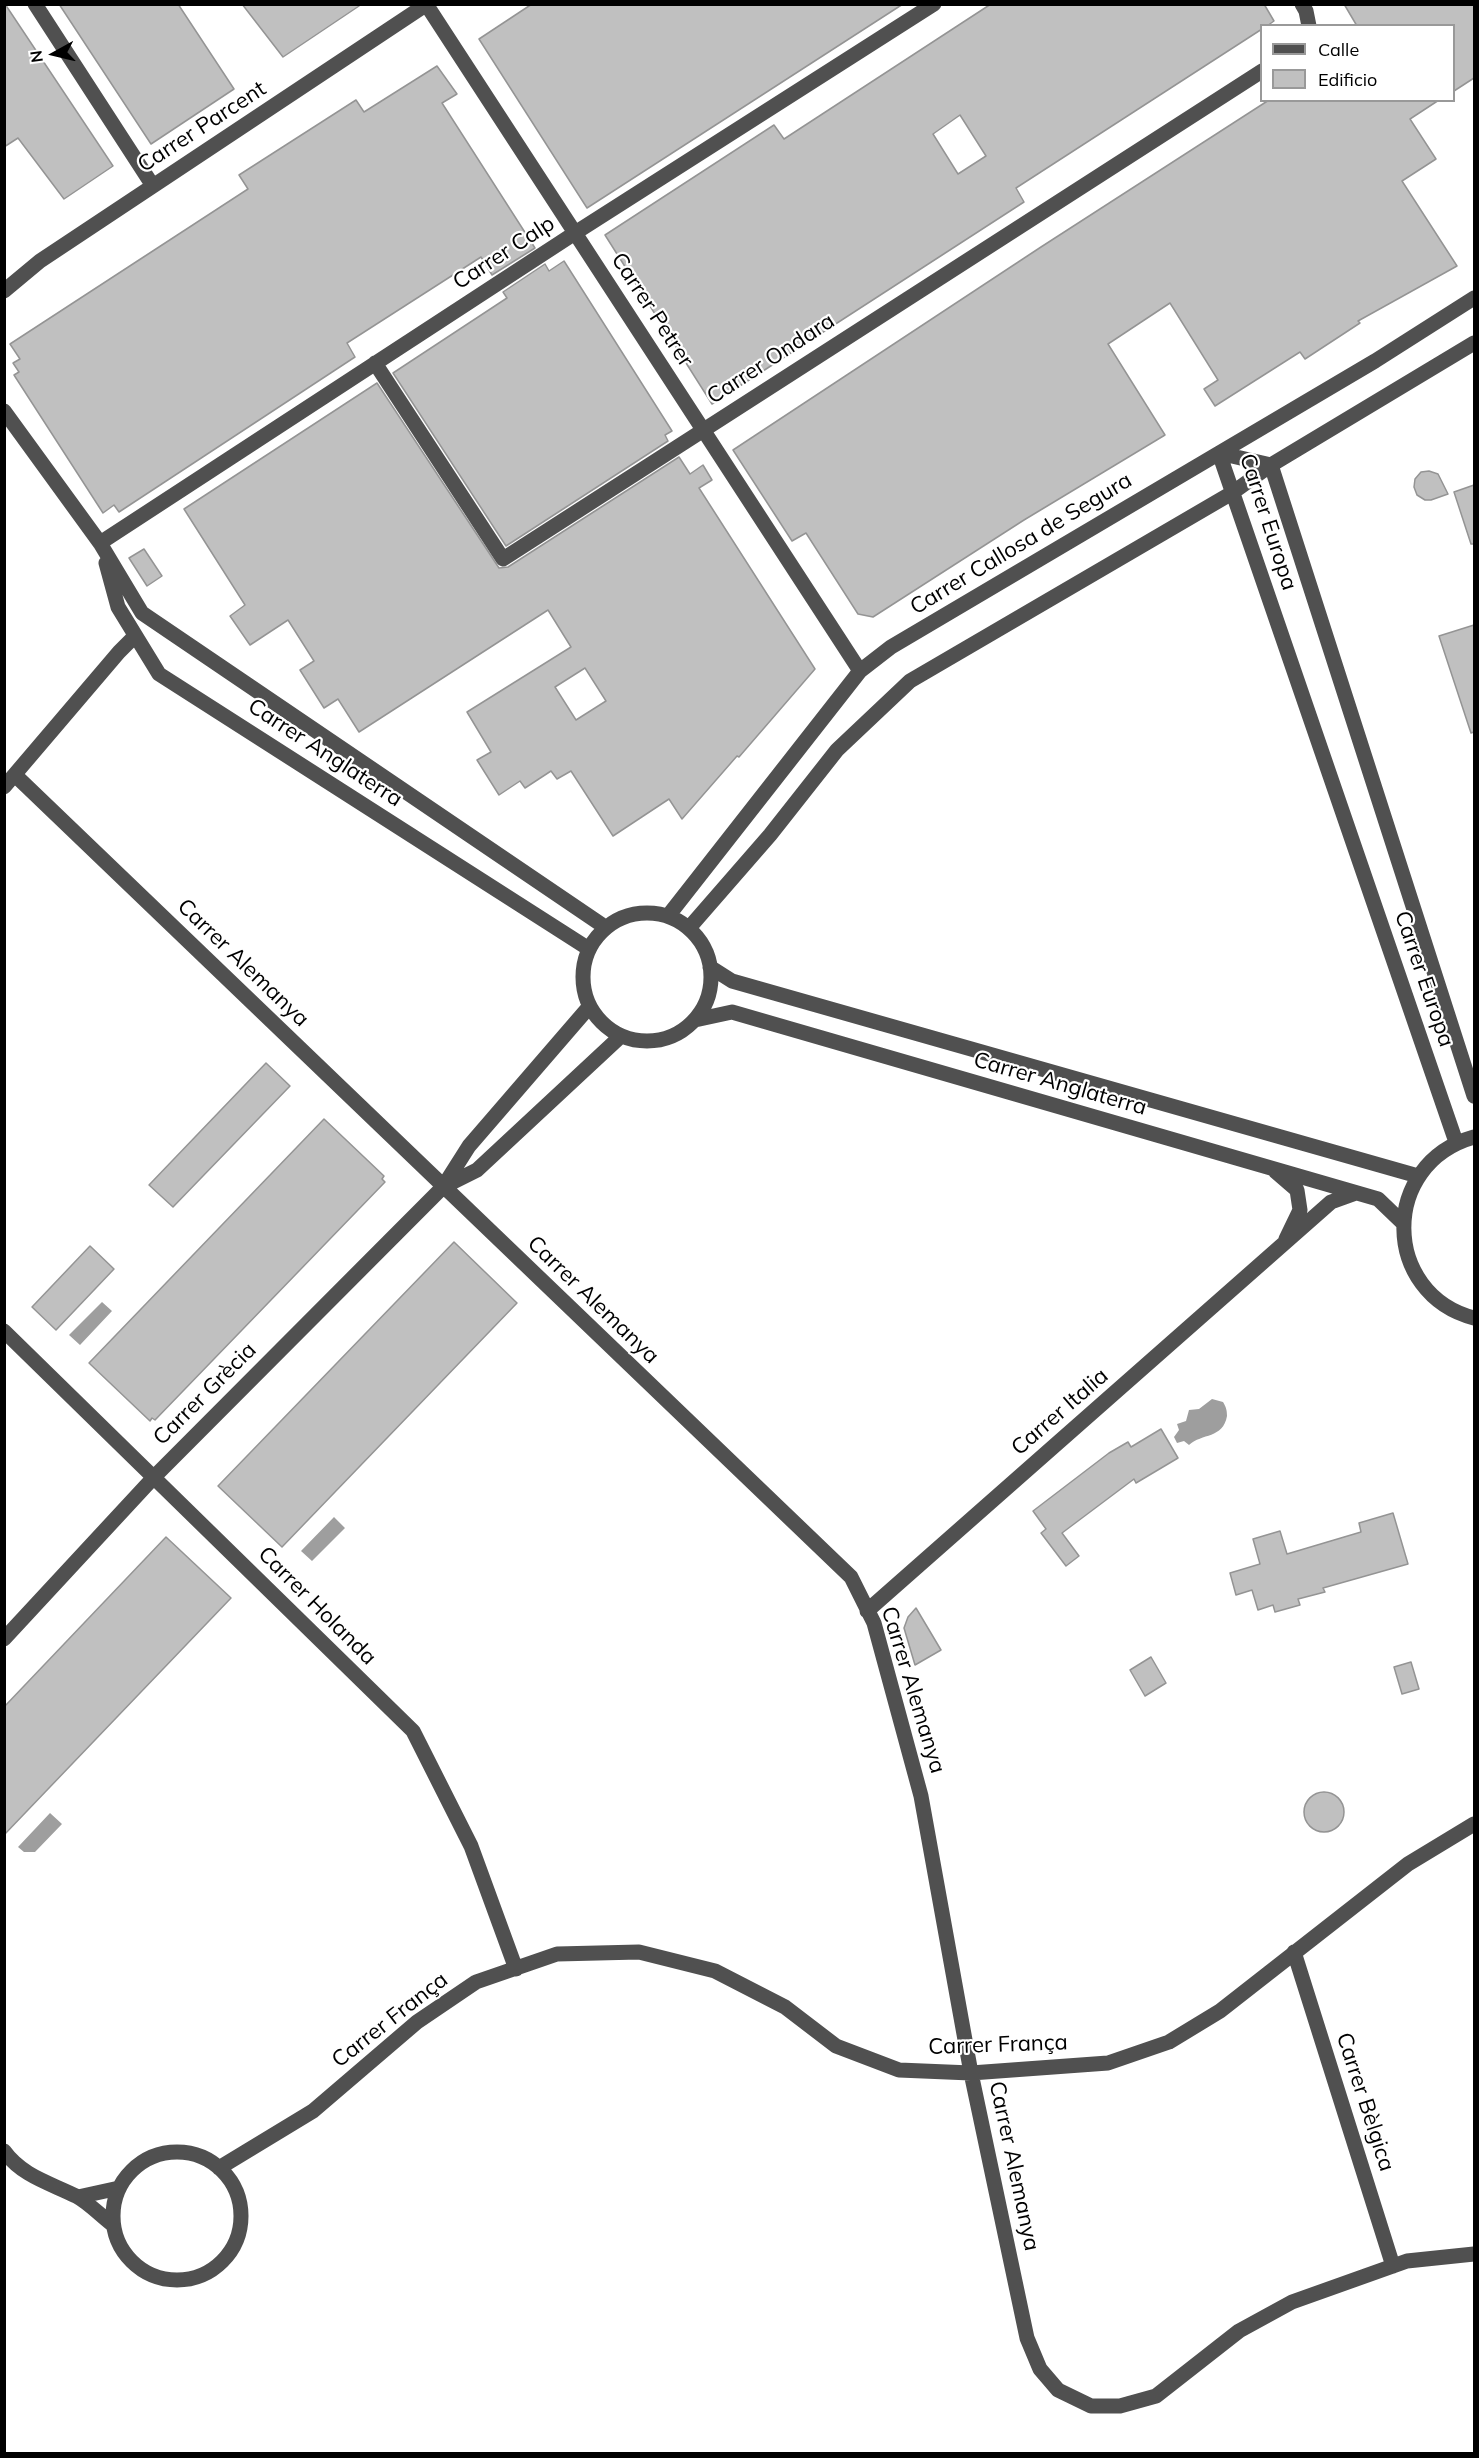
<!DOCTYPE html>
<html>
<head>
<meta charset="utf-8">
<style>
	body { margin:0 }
	#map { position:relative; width:1479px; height:2458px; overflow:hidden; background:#fff; font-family:Mulish,sans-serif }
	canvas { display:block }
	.frame { position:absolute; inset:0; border:6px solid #000; pointer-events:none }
	.legend { position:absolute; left:1260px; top:24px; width:195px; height:78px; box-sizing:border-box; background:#fff; border:2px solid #999; margin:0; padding:8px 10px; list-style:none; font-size:18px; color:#000 }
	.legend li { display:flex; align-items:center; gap:12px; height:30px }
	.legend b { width:30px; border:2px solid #999 }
	.north { position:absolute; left:24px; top:24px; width:60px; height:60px; -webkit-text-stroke:4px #fff; paint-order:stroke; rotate:262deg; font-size:16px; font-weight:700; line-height:24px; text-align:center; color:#000 }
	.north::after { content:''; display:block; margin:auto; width:21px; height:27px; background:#000; clip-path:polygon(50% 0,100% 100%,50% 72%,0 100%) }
</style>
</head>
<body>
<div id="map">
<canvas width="1479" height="2458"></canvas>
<div class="frame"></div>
<ul class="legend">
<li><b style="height:8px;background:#505050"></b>Calle</li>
<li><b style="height:16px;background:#c0c0c0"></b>Edificio</li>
</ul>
<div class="north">N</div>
</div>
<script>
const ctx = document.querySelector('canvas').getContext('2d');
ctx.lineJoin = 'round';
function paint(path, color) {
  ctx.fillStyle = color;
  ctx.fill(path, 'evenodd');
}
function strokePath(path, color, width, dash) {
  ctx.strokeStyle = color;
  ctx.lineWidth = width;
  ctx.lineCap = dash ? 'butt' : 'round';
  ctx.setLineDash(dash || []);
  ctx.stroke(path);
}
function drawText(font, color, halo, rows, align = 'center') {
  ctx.font = font + ' Mulish,sans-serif';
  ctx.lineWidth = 4.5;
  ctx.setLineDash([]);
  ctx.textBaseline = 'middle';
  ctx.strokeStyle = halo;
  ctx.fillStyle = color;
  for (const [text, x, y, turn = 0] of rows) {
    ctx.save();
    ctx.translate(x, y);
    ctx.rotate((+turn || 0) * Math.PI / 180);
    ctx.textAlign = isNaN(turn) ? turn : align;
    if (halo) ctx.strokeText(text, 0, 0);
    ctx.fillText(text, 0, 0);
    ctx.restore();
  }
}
const water = new Path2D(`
	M102,1302L112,1311L80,1345L69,1335Z
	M1212,1399L1223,1402C1226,1407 1227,1410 1227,1416C1223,1439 1202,1433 1189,1445L1184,1441L1177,1443L1174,1437L1179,1430L1177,1424L1186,1421L1189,1410L1199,1409Z
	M334,1517L345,1528L312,1561L301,1551Z
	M50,1813L62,1824L35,1852H24L18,1847Z`);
const building = new Path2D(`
	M5,4L113,166L64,199L18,138L4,147Z
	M59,4H178L234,89L151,144Z
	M242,4H362L283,57Z
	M532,4H903L587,208L479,39Z
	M991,4H1264L1274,21L1267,26H1262V29L1016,188L1024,202L712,404L605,235L774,125L784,139ZM960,115L986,156L958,174L933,134Z
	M1344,4H1474V78L1454,91V26H1357Z
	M437,66L457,94L442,103L535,248L492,275L481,257L347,343L355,357L119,512L114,505L103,513L14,375L19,372L13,363L20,359L10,344L248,189L239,175L356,100L364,112Z
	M1269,100H1439L1410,119L1436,159L1402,181L1457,266L1358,321L1360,323L1305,359L1300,352L1215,406L1204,389L1218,380L1170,303L1108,344L1165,435L1024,520L873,617L858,614L806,533L792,541L733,450L1041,247Z
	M564,261L672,431L665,435L668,441L506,546L393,373L507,298L503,292L545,264L549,271Z
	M377,383L499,568L508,567L679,457L690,474L703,465L712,480L699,488L815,669L739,757L737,756L682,819L669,799L613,836L571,771L557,779L551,771L525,788L520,781L499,795L477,760L491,752L467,712L571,647L548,610L359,732L338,699L324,708L300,670L314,661L288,620L250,645L230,616L245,605L184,509ZM585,668L606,701L576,720L555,687Z
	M1429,471L1438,474L1448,494L1431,500H1425L1417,495L1414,487L1415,479L1421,472Z
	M1474,485V544H1471L1454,492Z
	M144,549L162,576L147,586L129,558Z
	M1474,625V732L1471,733L1439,636Z
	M266,1063L290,1086L173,1207L149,1185Z
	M324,1119L384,1176L382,1179L385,1182L155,1420L152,1418L150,1421L89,1363Z
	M454,1242L517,1303L282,1547L218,1486Z
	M90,1246L114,1269L56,1330L32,1307Z
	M1161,1429L1178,1458L1136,1483L1134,1479L1062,1533L1079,1556L1066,1566L1041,1533L1046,1529L1033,1511L1109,1453L1128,1442L1131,1447Z
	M1393,1513L1408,1564L1323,1588L1325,1592L1298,1599L1300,1605L1275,1612L1273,1605L1258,1610L1252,1590L1236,1595L1230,1573L1260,1564L1253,1539L1280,1531L1287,1554L1361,1532L1359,1523Z
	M166,1537L231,1598L4,1835V1707Z
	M916,1608L941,1650L915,1665L904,1628L908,1617Z
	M1151,1657L1166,1683L1145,1696L1130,1670Z
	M1411,1662L1419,1689L1402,1694L1394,1667Z
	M1304 1812a20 20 0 1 1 40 0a20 20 0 1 1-40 0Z`);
const minor = new Path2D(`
	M35,4L153,186
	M426,4L860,671
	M1302,4L1306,11L1309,26
	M4,291L40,261L427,4
	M375,363L503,559L1262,71
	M4,411L100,543L142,613L605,927
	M1219,453L1456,1142
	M1219,453L1271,465L1474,1096
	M100,543L575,233L934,4
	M106,563L118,607L159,674L589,949
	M15,775L851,1577L874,1623L921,1796L971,2073L1027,2338L1040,2369L1058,2390L1091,2406H1120L1156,2396L1239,2331L1292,2302L1407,2261L1474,2254
	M4,787L119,652L135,636
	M583 977a64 64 0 1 1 128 0a64 64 0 1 1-128 0Z
	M668,916L860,671L891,647L1375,361L1474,298
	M689,928L770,835L837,750L910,681L1232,493L1271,465L1474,343
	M710,967L732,981L1418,1176
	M695,1020L732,1012L1378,1199L1403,1223
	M1474,1137C1379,1164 1382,1294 1474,1318
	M1275,1171L1297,1190L1300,1210L1286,1239
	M443,1187L477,1170L621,1036
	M4,1331L413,1731L471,1846L516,1969
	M867,1611L1331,1202L1356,1193
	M4,1639L155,1476L443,1187L469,1146L589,1007
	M1294,1952L1393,2266
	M4,2151C22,2176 50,2183 76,2196C89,2203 101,2216 113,2225
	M113 2216a64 64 0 1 1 128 0a64 64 0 1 1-128 0Z
	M219,2168L313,2111L417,2022L476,1982L557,1954L639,1952L715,1971L785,2007L836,2046L899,2070L971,2073L1108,2063L1169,2042L1220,2011L1408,1864L1474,1824
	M78,2197L119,2188`);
const streetNames = [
	["Carrer Parcent",202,127,-33],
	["Carrer Calp",504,253,-33],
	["Carrer Petrer",652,310,57],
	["Carrer Ondara",771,359,-33],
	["Carrer Europa",1268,522,72],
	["Carrer Callosa de Segura",1021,544,-31],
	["Carrer Anglaterra",325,753,33],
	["Carrer Alemanya",243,963,44],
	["Carrer Europa",1424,979,71],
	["Carrer Anglaterra",1060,1084,16],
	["Carrer Alemanya",593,1300,44],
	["Carrer Grècia",205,1394,-45],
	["Carrer Italia",1060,1412,-41],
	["Carrer Holanda",317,1606,45],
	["Carrer Alemanya",913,1690,73],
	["Carrer França",390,2020,-38],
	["Carrer França",998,2045,-2],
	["Carrer Bèlgica",1365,2102,72],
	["Carrer Alemanya",1014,2166,78]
];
paint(water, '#9e9e9e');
paint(building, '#c0c0c0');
strokePath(building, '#949494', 1.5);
strokePath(minor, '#505050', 15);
drawText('22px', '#000', '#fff', streetNames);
</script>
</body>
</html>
